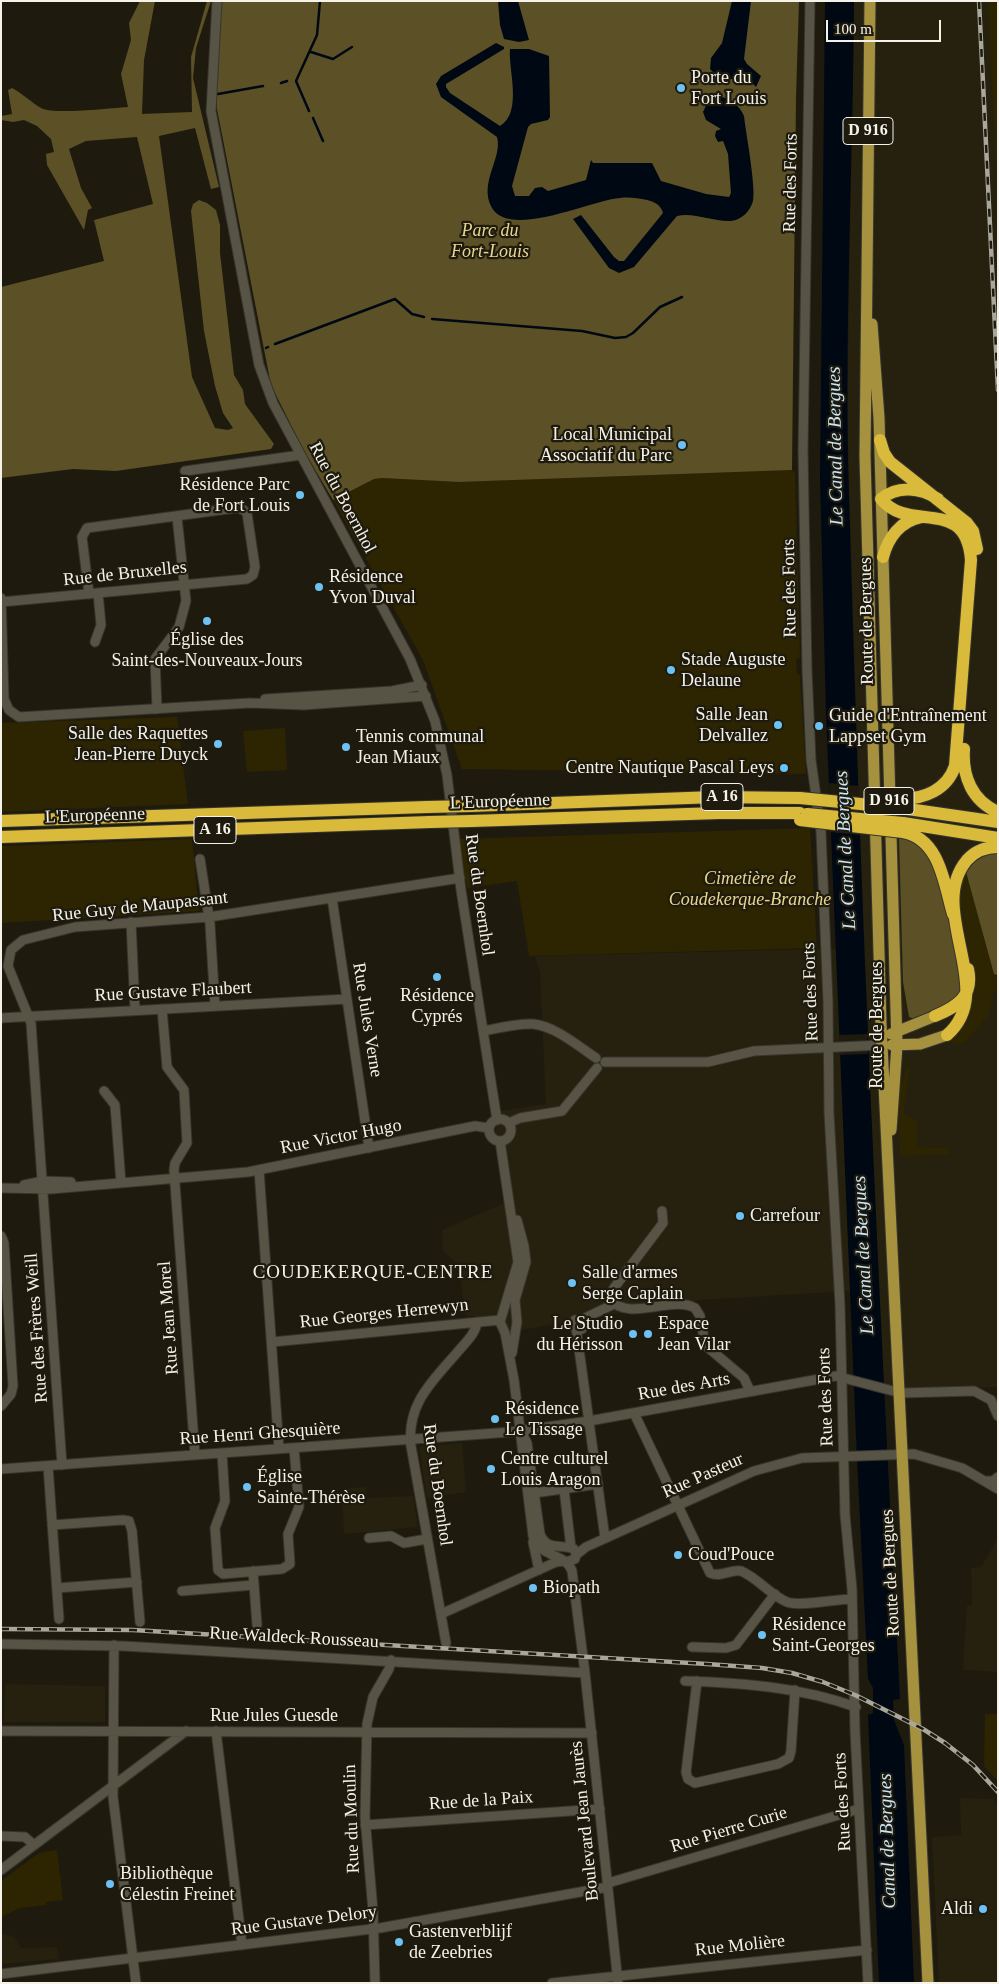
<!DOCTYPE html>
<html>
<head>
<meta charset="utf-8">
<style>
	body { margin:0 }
	#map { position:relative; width:999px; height:1984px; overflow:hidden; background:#1e1b0e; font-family:"Times New Roman",serif }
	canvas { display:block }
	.frame { position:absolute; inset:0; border:2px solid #f5f2ea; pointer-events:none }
	.scale { position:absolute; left:826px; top:20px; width:115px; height:22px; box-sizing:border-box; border:2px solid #f5f2ea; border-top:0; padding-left:6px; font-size:15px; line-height:18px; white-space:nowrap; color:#f5f2ea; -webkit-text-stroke:4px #1e1b0e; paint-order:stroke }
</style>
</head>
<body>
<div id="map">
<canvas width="999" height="1984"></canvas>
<div class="frame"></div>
<div class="scale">100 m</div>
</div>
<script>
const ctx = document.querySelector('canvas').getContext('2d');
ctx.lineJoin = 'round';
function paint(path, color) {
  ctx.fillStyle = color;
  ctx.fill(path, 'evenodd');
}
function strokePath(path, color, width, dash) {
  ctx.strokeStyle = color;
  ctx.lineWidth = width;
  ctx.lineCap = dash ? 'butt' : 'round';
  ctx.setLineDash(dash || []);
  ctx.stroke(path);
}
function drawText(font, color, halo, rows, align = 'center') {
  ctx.font = font + ' "Times New Roman",serif';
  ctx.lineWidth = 4.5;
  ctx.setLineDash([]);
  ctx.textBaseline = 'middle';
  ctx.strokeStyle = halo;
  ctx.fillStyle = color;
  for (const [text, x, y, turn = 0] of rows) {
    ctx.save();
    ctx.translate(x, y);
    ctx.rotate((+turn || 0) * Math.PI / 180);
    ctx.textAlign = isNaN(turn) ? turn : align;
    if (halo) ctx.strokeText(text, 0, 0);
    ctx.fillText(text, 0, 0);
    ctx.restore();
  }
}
const built = new Path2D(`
	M854,1H998V1387L905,1390L854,1371L850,1291L699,1300L502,1333L484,1318L465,1315L459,1265L443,1251L442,1230L505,1203L493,1112L546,1104L540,972L535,956L863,948L847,409Z
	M462,1443L466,1492L427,1498L419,1447Z
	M366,1487L367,1498L413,1496L418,1527L344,1534L342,1489Z
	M998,1539V1672L963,1670L967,1606L972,1605L971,1568L981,1567Z
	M5,1684L105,1686V1722H4Z
	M960,1798L993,1799L998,1806V1983H939L932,1837L961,1835Z
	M1,1933L14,1937L21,1948L57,1947L59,1959L1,1964Z`);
const green = new Path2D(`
	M988,1H998V198Z
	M792,470L795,472L800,657L796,660L797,673L800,676L806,774L462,769L423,660L333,500L374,479L382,478L459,482Z
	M177,717L188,804L1,812V723Z
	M285,728L287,770L247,772L243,731Z
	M810,828L817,948L529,956L517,881L467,888L459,839Z
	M192,839L199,911L1,923V846Z
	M966,872L994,974L998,975V978L988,1016L965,1043L952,1044L953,1036C999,991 939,917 966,872Z
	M910,1064L904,1113L917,1121V1145L919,1147L949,1148V1154L900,1156C900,1132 894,1083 910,1064Z
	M985,1714H998V1781L984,1766Z
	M57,1850L63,1900L46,1902V1905L20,1908L1,1917V1881L39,1853Z`);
const forest = new Path2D(`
	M140,1H155L144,60L142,114L192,112L191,57L207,1H211L196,48L193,78L219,187L211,189L195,128L159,136L192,377L215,428L228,430L233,428L223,413L215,386L204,331L191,211L193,204L199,200L207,203L216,210L220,225V253L234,375L243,390L245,404L274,444L271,449L116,471L73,469L1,478V287L104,261L94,220L153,204L137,137L86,141L69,149L81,188L92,208L88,210L84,230L47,165L46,154L54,152L51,139L37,126L24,120L13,122L1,120V116L12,114L8,90L12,88C23,94 31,102 41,108C54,115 111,108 128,107L121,74L131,40L129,23Z
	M222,1H799L796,97L792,470L459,482L382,478L374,479L333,500L304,451L271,385L217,109L216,83Z
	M899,837L913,839L928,855L934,867L965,975C960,1008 942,1008 915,1019L909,1017L903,982Z
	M998,852V975L994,974L966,872C975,860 982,855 998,852Z`);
const water = new Path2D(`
	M498,1H518L529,40L519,42L504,39L500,25Z
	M732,1H751L744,59L747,64L761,76L756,87L744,75L734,74V79H720L710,69L711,58L722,43Z
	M825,1H854C853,166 844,332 849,497C860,898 879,1299 900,1699L893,1700L894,1720L904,1745L914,1983H879L868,1715L873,1713V1688L868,1679L857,1460L826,714L820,477Z
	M496,43L504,47V49L446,84V87L450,93L500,126C523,112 508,69 510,49H529L549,56L550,117L548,120L531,124L528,127L512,186L515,196H529L535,188L542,187L548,191L586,180L591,160L593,163H652L661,181L706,194L729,197L731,193L728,154L723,141L718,142L715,136L716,131L721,129L706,120L703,112L709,99C723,92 738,102 744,116C746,134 756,186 753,201C750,211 742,220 731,221C713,222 694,212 677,216L634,267L619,273L609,268L573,219L581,215L614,257L619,261H624L663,213C661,205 655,202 647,200C638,198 629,197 620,198C592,200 510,239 492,208C478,183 503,158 497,137L441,97L436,84L441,76Z`);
const pier = new Path2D(`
	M829,783L859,786L860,835L831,832Z
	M867,1034L868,1054L840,1055L839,1035Z`);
const stream = new Path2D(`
	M311,52L333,59L352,47
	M281,83L287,81
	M218,94L263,86
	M309,111L296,81L317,35L320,1
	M313,118L323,141
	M432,319L582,331L615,338L626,337L633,333L660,307L682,297
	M275,344L395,299L412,314L424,317
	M266,348L268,347`);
const minor = new Path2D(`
	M217,1L211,111L259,365L273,403L410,659L435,721L447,775L461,890L497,1120
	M810,1L803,451L807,670L811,760L821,832L828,1002L829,1113L840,1305L845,1515L852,1589L855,1731L868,1983
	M185,471L301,455
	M1,598L4,699L9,710L19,717L250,703L304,705L426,696
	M1,602L247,579L253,575L255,567L247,513L242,509L235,508L87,528L82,537L89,594
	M95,642L101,625L98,593
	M265,699L392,691L422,685
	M157,709L155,659L179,627L186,601L177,517
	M200,859L210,924L215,1006
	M332,898L369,1148
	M131,922L135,1010
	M162,1009L167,1067L184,1090L187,1143L175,1163L174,1170L195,1455
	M1,1018L347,999
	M483,1031C499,1028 517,1023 533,1024C555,1026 578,1046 596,1058
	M605,1062H708L754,1051L882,1045
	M104,1091L115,1105L121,1183
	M489 1130a11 11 0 1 1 22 0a11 11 0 1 1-22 0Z
	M509,1123L520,1118L562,1111L597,1068
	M500,1141L518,1262L500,1322L505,1333L514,1380L533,1536C541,1559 565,1552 572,1571L585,1673L618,1983
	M259,1170L279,1449
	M24,1185L43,1181L71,1182
	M1,1188L51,1189L248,1172L475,1126L489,1128
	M662,1211L663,1223L614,1288L611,1293V1300C629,1322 672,1295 695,1308L700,1316L705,1345L744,1378L750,1391
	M1,1236L4,1243L13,1386L11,1394L1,1406
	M575,1320L605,1538
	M576,1330L582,1329L585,1318L614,1304
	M272,1342L500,1320
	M512,1353L517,1322L515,1300L526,1262L524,1246L517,1220
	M634,1413L710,1573C721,1578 730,1569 741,1571C758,1578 770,1595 787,1602C799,1607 836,1599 852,1599
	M522,1433L527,1443L540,1534C547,1552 561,1543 574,1549L576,1554L575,1559L566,1562
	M222,1453L225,1501L215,1528L218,1570L223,1574L282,1569L290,1564L288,1534L299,1507L294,1448
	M62,1465L31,1023L8,966L11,950L23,940L75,927L209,917L460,878
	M48,1466L59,1619
	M1,1469L511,1432L589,1421L836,1376L901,1393L974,1391L991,1400L998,1416
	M984,1481H993L998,1477
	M564,1489L571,1548
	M534,1493L598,1484
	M52,1525L123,1520L129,1521L132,1531L140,1622
	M369,1538L391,1536L404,1543L427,1539
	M533,1542L539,1570
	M576,1555L586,1547L754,1471L802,1458L914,1454L962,1468L998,1489
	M253,1571L257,1625
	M57,1588L137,1582
	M182,1591L254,1585
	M441,1614L556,1562L564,1561
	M446,1643L411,1446C406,1402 435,1379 461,1348C468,1340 476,1332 477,1322
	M1,1644L123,1646L585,1673
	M114,1645L113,1797L136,1983
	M692,1647L726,1648L736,1645L775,1594
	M685,1681C743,1683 800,1687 856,1707
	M697,1681L686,1772L688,1779L695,1783L778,1764L789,1758L791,1751L795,1690
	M1,1731L592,1733
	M216,1731L242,1945
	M365,1825L600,1809
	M1,1836L25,1837L34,1845
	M1,1870L186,1731
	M608,1883L859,1809
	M1,1974L380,1928L608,1887
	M375,1983L373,1911L365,1817L367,1724L373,1697L389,1669L391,1660
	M552,1983L867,1950`);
const major = new Path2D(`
	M870,1L865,456L881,1024L928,1983
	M872,324L879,418L897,1045L891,1130
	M891,1034L935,1016
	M892,1045L920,1044L947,1035`);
const highway = new Path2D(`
	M880,440L884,453L890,462L967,523L973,531L977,549
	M883,557C888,538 900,521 921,517
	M964,749C962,776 972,801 998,812
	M901,799C924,799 947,790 955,766L971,560C966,495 909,534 881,499C898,485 921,488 938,499
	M470,806L715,797L800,798
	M901,808L998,822
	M1,821L427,807
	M471,821L719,813H800
	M903,823L998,838
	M903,832C940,839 944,883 953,914
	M1,837L430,822
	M935,1016C957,1007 974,996 968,969
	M947,1035C999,990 925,910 967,860C975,851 986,847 998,847`);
const rail = new Path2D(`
	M979,1L998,390
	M1,1629L133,1630L707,1664L762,1668L792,1673L823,1682L855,1695L923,1729L945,1743L973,1765L998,1792`);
const highwayBridge = new Path2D(`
	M800,798L901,808
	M427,807L470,806
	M807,814L903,823
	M800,820L903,832
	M430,822L471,821`);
const markers = [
	[681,88,5,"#6dc2f3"],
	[682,445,5,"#6dc2f3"],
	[300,495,5,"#6dc2f3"],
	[319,587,5,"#6dc2f3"],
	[207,621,5,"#6dc2f3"],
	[671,670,5,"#6dc2f3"],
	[778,725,5,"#6dc2f3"],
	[819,726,5,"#6dc2f3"],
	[218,744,5,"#6dc2f3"],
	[346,747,5,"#6dc2f3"],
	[784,768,5,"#6dc2f3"],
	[437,977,5,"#6dc2f3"],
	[740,1216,5,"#6dc2f3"],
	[572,1283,5,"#6dc2f3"],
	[633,1334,5,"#6dc2f3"],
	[648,1334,5,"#6dc2f3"],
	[495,1419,5,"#6dc2f3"],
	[491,1469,5,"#6dc2f3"],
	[247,1487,5,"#6dc2f3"],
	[678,1555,5,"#6dc2f3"],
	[533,1588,5,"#6dc2f3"],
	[762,1635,5,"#6dc2f3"],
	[110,1884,5,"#6dc2f3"],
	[983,1909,5,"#6dc2f3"],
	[399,1942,5,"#6dc2f3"]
];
const shields = [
	[868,131,50],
	[722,797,42],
	[889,801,50],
	[215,830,42]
];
const shieldNames = [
	["D 916",868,131],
	["A 16",722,797],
	["D 916",889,801],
	["A 16",215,830]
];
const poiNames = [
	["Porte du",691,78],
	["Fort Louis",691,99],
	["Local Municipal",672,435,"right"],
	["Associatif du Parc",672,456,"right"],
	["Résidence Parc",290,485,"right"],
	["de Fort Louis",290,506,"right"],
	["Résidence",329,577],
	["Yvon Duval",329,598],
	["Église des",207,640,"center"],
	["Saint-des-Nouveaux-Jours",207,661,"center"],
	["Stade Auguste",681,660],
	["Delaune",681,681],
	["Salle Jean",768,715,"right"],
	["Delvallez",768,736,"right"],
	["Guide d'Entraînement",829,716],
	["Lappset Gym",829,737],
	["Salle des Raquettes",208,734,"right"],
	["Jean-Pierre Duyck",208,755,"right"],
	["Tennis communal",356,737],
	["Jean Miaux",356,758],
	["Centre Nautique Pascal Leys",774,768,"right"],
	["Résidence",437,996,"center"],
	["Cyprés",437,1017,"center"],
	["Carrefour",750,1216],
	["Salle d'armes",582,1273],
	["Serge Caplain",582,1294],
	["Le Studio",623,1324,"right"],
	["du Hérisson",623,1345,"right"],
	["Espace",658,1324],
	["Jean Vilar",658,1345],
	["Résidence",505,1409],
	["Le Tissage",505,1430],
	["Centre culturel",501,1459],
	["Louis Aragon",501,1480],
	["Église",257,1477],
	["Sainte-Thérèse",257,1498],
	["Coud'Pouce",688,1555],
	["Biopath",543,1588],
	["Résidence",772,1625],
	["Saint-Georges",772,1646],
	["Bibliothèque",120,1874],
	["Célestin Freinet",120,1895],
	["Aldi",973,1909,"right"],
	["Gastenverblijf",409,1932],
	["de Zeebries",409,1953]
];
const streetNames = [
	["Rue des Forts",791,183,-89],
	["Rue du Boernhol",342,498,62],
	["Rue de Bruxelles",125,574,-6],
	["Rue des Forts",790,588,-91],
	["Route de Bergues",867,621,-91],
	["L'Européenne",500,802,-2],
	["L'Européenne",95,816,-2],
	["Rue du Boernhol",479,895,82],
	["Rue Guy de Maupassant",140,907,-6],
	["Rue Gustave Flaubert",173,992,-3],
	["Rue des Forts",811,992,-92],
	["Rue Jules Verne",367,1020,81],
	["Route de Bergues",877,1025,-90],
	["Rue Victor Hugo",341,1137,-11],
	["Rue Georges Herrewyn",384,1314,-6],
	["Rue Jean Morel",169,1318,-94],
	["Rue des Frères Weill",37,1328,-94],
	["Rue des Arts",684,1387,-10],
	["Rue des Forts",826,1397,-92],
	["Rue Henri Ghesquière",260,1434,-4],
	["Rue Pasteur",703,1476,-24],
	["Rue du Boernhol",437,1485,82],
	["Route de Bergues",891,1573,-93],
	["Rue Waldeck Rousseau",294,1638,3],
	["Rue Jules Guesde",274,1716],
	["Rue de la Paix",481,1801,-4],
	["Rue des Forts",843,1802,-93],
	["Rue du Moulin",352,1819,-92],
	["Boulevard Jean Jaurès",585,1821,-96],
	["Rue Pierre Curie",729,1830,-17],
	["Rue Gustave Delory",304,1921,-7],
	["Rue Molière",740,1946,-6]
];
const parkNames = [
	["Parc du",490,231],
	["Fort-Louis",490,252],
	["Cimetière de",750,879],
	["Coudekerque-Branche",750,900]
];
const waterNames = [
	["Le Canal de Bergues",836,446,-91],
	["Le Canal de Bergues",846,850,-93],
	["Le Canal de Bergues",864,1255,-93],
	["Canal de Bergues",888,1841,-92]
];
const neighbourhoodNames = [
	["COUDEKERQUE-CENTRE",373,1273]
];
paint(built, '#26210e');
paint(green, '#2d2401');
paint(forest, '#5b5026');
paint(water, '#000813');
paint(pier, '#1e1b0e');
strokePath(stream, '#000813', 2.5);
strokePath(minor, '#37352f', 11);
strokePath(major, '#37352f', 13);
strokePath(highway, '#37352f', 14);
strokePath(minor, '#575445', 9);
strokePath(major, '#a5913e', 11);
strokePath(highway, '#d9ba3a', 12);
strokePath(rail, '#a9a69c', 4.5);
strokePath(rail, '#1e1b0e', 2.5, [8]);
strokePath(highwayBridge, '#37352f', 14, []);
strokePath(highwayBridge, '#d9ba3a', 12);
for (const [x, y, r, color] of markers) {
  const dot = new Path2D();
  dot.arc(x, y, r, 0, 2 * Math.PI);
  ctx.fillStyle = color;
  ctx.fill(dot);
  strokePath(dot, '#1e1b0e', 2);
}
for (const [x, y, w] of shields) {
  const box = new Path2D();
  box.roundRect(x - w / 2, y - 13.5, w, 27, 4);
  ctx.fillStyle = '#1e1b0e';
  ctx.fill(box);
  strokePath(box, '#f5f2ea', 1);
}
drawText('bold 16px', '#f5f2ea', null, shieldNames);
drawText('18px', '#f5f2ea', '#1e1b0e', poiNames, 'left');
drawText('18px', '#f5f2ea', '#1e1b0e', streetNames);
drawText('italic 18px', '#e8d58f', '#1e1b0e', parkNames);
drawText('italic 19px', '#cbe6f7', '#1e1b0e', waterNames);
ctx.letterSpacing = '1px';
drawText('19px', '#f5f2ea', '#1e1b0e', neighbourhoodNames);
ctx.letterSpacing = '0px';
</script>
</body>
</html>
